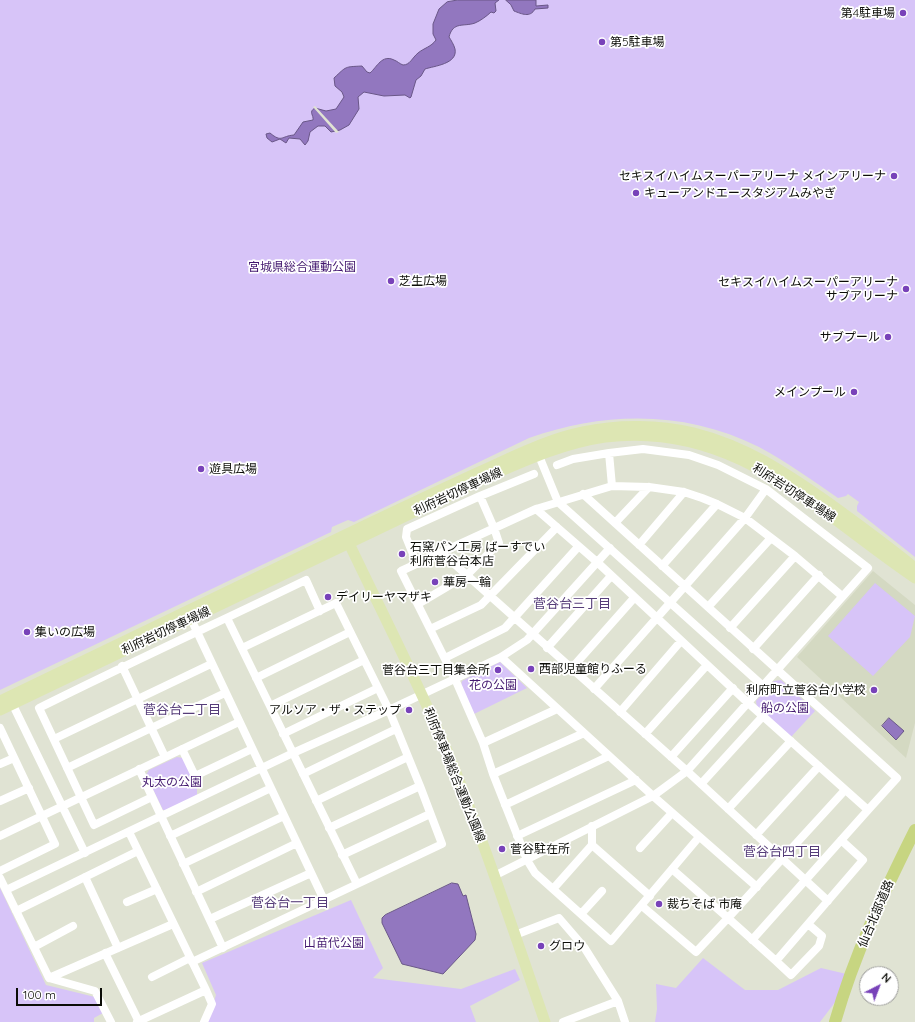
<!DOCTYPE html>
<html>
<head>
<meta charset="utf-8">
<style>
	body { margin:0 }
	#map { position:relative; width:915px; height:1022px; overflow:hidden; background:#e0e3d3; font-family:Quicksand,sans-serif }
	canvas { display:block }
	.north { position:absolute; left:859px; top:966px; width:40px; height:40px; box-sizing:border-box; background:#fff; border:1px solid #9e9e9c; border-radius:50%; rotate:42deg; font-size:11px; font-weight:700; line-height:16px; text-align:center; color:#0c0d08 }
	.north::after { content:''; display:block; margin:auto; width:14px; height:18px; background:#7842b9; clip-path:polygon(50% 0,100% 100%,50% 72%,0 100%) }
	.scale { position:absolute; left:16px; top:988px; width:86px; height:18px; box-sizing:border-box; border:2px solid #0c0d08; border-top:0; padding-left:5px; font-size:12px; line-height:14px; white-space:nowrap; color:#0c0d08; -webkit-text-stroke:3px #fff; paint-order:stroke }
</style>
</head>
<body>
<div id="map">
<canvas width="915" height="1022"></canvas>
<div class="north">N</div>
<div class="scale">100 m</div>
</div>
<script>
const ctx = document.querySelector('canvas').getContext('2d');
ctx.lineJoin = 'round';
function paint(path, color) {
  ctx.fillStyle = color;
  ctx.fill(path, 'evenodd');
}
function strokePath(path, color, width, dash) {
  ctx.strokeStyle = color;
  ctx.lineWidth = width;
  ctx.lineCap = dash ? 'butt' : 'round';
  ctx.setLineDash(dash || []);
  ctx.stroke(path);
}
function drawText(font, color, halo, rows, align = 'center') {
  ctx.font = font + ' Quicksand,"Noto Sans JP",sans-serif';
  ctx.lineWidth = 3.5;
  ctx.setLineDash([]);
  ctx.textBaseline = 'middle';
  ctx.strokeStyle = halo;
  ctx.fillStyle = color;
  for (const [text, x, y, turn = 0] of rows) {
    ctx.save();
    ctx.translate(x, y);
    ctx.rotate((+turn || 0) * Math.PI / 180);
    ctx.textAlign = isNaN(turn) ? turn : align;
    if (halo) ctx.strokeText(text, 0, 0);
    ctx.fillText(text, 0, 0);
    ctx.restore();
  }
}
const built = new Path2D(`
	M873,571L915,605V723L906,758L797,657Z`);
const green = new Path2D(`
	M0,0H915V557L857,511V506L859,502L848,494L846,496L838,498C812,480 787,462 759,447C686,410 605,411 529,438L354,522L348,520L332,527L331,532L0,690Z
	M875,583L915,616L910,637L873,676L828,636Z
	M500,662L527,688L474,714L461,685L462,681Z
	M781,680L815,711L791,737L757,707L756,701L774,681Z
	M177,757L183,758L197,789V795L168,810H163L146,775L149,770Z
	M0,888L46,985L95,997L103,1013L94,1018V1022H0Z
	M351,900L383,968L373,978L461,989L515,969L520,980L470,1006L476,1022H207L216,995L202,963Z
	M703,958L745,990H778L821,968L855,976L820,1022H655L657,1009L656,984L676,988Z`);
const water = new Path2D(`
	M458,0H499L495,3L496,11L494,13L491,12C487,16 480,21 475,23C464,27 453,21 449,37C451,40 454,45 455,49C458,64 434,66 425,69L421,76L416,80L411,97L410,98L405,95L384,96L364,92L358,97L359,109L349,125L340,130L331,132L325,126H318L310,132L308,141L305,145L300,139L289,138L286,143L280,139L272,142L267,138L266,134L270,133C282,143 281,136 294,135L303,122L313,120C314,115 308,112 315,108L326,111L336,109L344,97L342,92L335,86L334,78C347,66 344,67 362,66L367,72L370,73C377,67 382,54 394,60C397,61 400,64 403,65C410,65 412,58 418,53C424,48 431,47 436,40L433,34V24L439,9L447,2Z
	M506,0H536V6L548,5V8L535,9C530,18 522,14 514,11L511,5Z
	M889,718L904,731L896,740L882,726Z
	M452,883L458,884L463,896L466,895L476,934L475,940L443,974L402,964L382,923V918L385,915Z`);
const pier = new Path2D(`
	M315,106L339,132L336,133L313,107Z`);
const minor = new Path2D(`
	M537,451L558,502L762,685
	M609,453L612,486
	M536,509L597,562L747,702L868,810L897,778L583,494
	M615,523L649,487
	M639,545L684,492
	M442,553L687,771L828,901
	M417,564L406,537L407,529L480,496L534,474
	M662,566L717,504
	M418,604L467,575L499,543L494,528L480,496
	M708,607L771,538
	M227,618L357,884
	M191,619L324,900
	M730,628L795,556
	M430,629L481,605L557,527
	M547,648L611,576
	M753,649L819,575
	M501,657L653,796L757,887
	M445,658L505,628L578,547
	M122,666L165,757
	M571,669L634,598
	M256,678L350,632
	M594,689L745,518L766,489
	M10,699L85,853
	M270,706L364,660
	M620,712L681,641
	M0,728L55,844L0,871
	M283,734L378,688
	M645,734L707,665
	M54,739L211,664
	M483,743L557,709
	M182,749L195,776L252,749
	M671,757L733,688
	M0,764L14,758
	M67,768L225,693
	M139,769L223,948
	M303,774L396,729
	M493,774L584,733
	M701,784L763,716
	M152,797L94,825L39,708C127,664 217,623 306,580L320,611
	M0,801L29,788
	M316,801L408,757
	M505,805L609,756
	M728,809L791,741
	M592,826V845L650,896
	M329,828L420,786
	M129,832L206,990L137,1022
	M756,835L819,766
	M0,836L239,722
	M170,836L271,788
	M517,836L636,780
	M841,840L863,860L776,961L728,918L845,790
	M640,848L672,813
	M342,855L430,814
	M183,864L284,816
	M672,869L699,837
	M494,876L653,796L687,771L868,568L766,489L718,465L689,455L643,449L609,453L573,459L557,465
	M85,877L118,948
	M0,878L49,978L95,991L111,1022
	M553,889L592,845
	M6,890L293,753L389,710L501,657L527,640L610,548
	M196,892L297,843
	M127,902L157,889
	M642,906L696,952L728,918L672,869L611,941L535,873L527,860L493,774L483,743L455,679L401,571L536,509L612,486L649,487L684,492L702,498L717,504L745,518L795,556L842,596
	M16,911L138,851
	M581,914L602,891
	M210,919L311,873
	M515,935L559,918L584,947L618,1001L625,1022
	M752,940L868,810
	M34,947L73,926
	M105,953L139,1022
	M776,961L791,975L819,946L822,936L808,924
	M192,962L442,844L420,786L389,710L336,603L242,648
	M152,977L190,958
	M49,978L173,924
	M204,1022L212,1004L206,990
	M563,1022L618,1001`);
const major = new Path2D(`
	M346,537C382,613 421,688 453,765C487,849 515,936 545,1022
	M0,701C122,642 245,583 368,524C408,505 448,486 488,468C519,454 549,439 583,432C619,424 659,425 694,433C746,446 786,473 829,503C858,524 887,545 915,568
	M0,710L485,478C524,461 563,443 605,437C736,421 816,511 915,578`);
const highway = new Path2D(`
	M835,1022C854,955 884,892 915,830`);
const markers = [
	[903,13,4,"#7842b9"],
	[602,42,4,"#7842b9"],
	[894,176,4,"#7842b9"],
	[636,193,4,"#7842b9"],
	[391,281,4,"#7842b9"],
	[906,289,4,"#7842b9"],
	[888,337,4,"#7842b9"],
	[854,392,4,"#7842b9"],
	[201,469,4,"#7842b9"],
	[402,554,4,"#7842b9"],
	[435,582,4,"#7842b9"],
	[328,597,4,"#7842b9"],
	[27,632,4,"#7842b9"],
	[531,669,4,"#7842b9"],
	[498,670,4,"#7842b9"],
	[874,690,4,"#7842b9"],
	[409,710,4,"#7842b9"],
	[502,849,4,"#7842b9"],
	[659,904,4,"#7842b9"],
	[541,946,4,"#7842b9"]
];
const poiNames = [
	["第4駐車場",895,13,"right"],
	["第5駐車場",610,42],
	["セキスイハイムスーパーアリーナ メインアリーナ",886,176,"right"],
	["キューアンドエースタジアムみやぎ",644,193],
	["芝生広場",399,281],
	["セキスイハイムスーパーアリーナ",898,282,"right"],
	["サブアリーナ",898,296,"right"],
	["サブプール",880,337,"right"],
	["メインプール",846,392,"right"],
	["遊具広場",209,469],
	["石窯パン工房 ばーすでい",410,547],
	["利府菅谷台本店",410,561],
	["華房一輪",443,582],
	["デイリーヤマザキ",336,597],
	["集いの広場",35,632],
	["西部児童館りふーる",539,669],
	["菅谷台三丁目集会所",490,670,"right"],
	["利府町立菅谷台小学校",866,690,"right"],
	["アルソア・ザ・ステップ",401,710,"right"],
	["菅谷駐在所",510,849],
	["裁ちそば 市庵",667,904],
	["グロウ",549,946]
];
const parkNames = [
	["宮城県総合運動公園",302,267],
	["花の公園",493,685],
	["船の公園",785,708],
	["丸太の公園",172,782],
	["山苗代公園",334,943]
];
const streetNames = [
	["利府岩切停車場線",458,492,-25],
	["利府岩切停車場線",794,493,33],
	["利府岩切停車場線",166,631,-25],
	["利府停車場総合運動公園線",454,775,68],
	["仙台北部道路",876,914,-67]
];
const neighbourhoodNames = [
	["菅谷台三丁目",572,604],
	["菅谷台二丁目",182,710],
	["菅谷台四丁目",782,852],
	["菅谷台一丁目",290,903]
];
paint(built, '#d4d9c2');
paint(green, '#d7c4f8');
paint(water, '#9277bf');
strokePath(water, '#6a5788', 1);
paint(pier, '#e0e3d3');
strokePath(minor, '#fff', 8);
strokePath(major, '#dde6b3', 11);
strokePath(highway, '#c7d581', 12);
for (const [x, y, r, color] of markers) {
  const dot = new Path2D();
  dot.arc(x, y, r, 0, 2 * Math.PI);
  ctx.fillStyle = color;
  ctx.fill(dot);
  strokePath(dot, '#fff', 1.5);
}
drawText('12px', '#0c0d08', '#fff', poiNames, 'left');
drawText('12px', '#43186f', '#fff', parkNames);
drawText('12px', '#0c0d08', '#fff', streetNames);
drawText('13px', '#563d79', '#fff', neighbourhoodNames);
</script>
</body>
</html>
